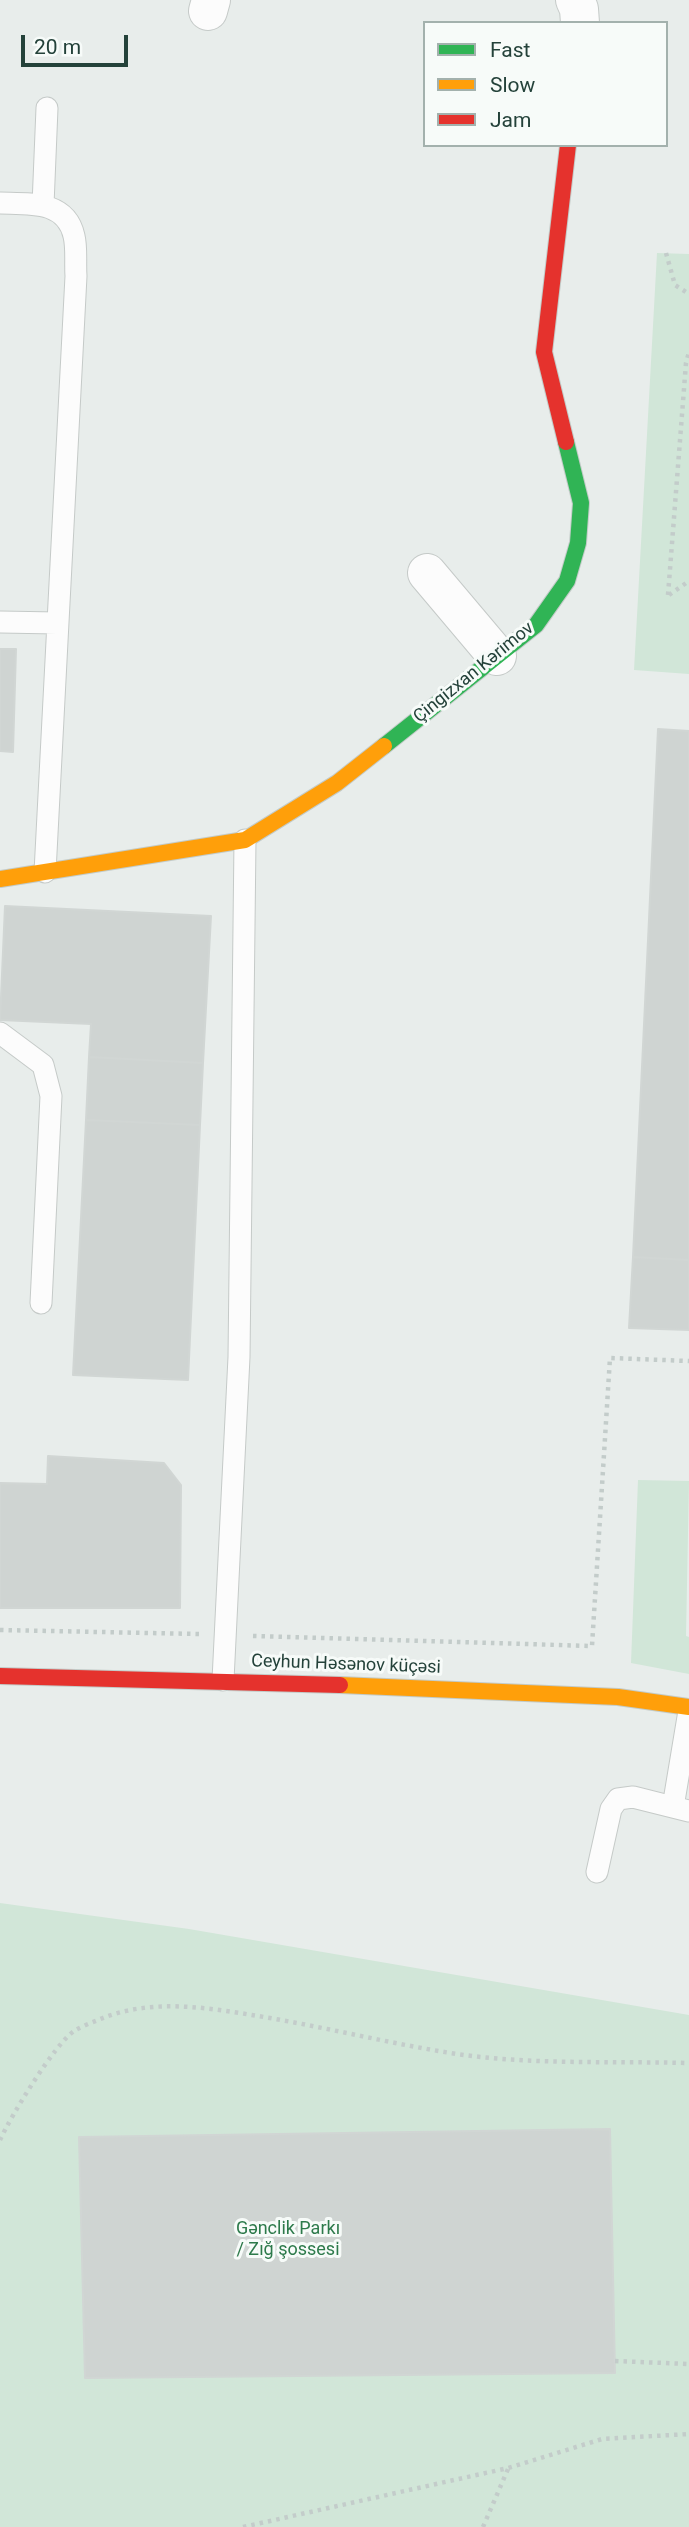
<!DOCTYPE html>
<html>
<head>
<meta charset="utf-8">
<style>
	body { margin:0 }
	#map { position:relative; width:689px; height:2527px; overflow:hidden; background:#e8edeb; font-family:Roboto,sans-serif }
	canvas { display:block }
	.legend { position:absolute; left:423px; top:21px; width:245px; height:126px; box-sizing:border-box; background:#f7fbf9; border:2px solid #a3b1ad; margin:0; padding:9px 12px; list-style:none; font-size:21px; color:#24423a }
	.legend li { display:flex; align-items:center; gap:14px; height:35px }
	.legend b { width:35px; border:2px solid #a3b1ad }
	.scale { position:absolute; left:21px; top:35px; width:107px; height:32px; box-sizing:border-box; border:4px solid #24423a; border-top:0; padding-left:9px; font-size:21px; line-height:24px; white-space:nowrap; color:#24423a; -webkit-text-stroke:5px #f7fbf9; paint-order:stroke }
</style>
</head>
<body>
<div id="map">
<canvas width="689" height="2527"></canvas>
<ul class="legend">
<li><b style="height:9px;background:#30b455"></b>Fast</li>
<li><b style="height:9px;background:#ff9f0a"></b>Slow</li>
<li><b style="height:9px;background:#e5322d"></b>Jam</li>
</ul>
<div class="scale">20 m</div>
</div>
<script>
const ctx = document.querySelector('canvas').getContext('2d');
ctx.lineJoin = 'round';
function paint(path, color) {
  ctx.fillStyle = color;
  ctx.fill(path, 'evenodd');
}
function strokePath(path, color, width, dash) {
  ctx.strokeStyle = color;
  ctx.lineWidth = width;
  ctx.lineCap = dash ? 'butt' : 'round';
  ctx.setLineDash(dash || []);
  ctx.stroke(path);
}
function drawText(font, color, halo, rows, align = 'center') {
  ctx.font = font + ' Roboto,sans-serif';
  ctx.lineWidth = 6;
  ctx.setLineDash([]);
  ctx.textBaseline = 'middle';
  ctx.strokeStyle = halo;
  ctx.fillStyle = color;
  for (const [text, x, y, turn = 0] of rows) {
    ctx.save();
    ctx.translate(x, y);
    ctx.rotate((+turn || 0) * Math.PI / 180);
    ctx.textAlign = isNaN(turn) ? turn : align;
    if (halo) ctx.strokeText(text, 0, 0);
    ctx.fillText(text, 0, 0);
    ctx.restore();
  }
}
const green = new Path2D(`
	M657,253L689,254V674L634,670Z
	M638,1480L689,1481L686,1636L689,1637V1674L631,1663Z
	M0,1903L189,1929L689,2015V2527H0Z`);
const building = new Path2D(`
	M0,649H16L13,752L0,751Z
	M658,729L689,731V1260L633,1257Z
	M5,906L211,916L203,1063L89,1057L91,1024L0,1020Z
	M89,1057L203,1063L200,1125L86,1120Z
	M86,1120L200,1125L188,1380L73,1375Z
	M633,1257L689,1260V1330L629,1328Z
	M48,1456L164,1463L181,1485L180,1608H0V1483L47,1484Z
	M610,2129L615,2373L85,2378L79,2137Z`);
const path = new Path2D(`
	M666,253L675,285L689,294
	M668,595L686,363L689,352
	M669,595L689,581
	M0,1630L199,1634
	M253,1636L592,1646L610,1358L689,1361
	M0,2140C11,2116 54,2045 74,2031C81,2027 90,2023 98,2020C151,1997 210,2008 264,2017C329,2028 392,2044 457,2054C533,2065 612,2061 689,2063
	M615,2361L689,2364
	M243,2527L508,2468L602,2439L689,2434
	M483,2527L508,2469`);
const lane = new Path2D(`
	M0,203C29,204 66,200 74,236C77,248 75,263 76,276L45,872
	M43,205L47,108
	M0,622L57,623
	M0,1033L43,1065L51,1096L41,1303
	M223,1680L239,1357L245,840
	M673,1807L689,1711
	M597,1872L611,1809L618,1799L633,1797L689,1811`);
const street = new Path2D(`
	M575,0L579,9L580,23
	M208,11L211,0
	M427,573L497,656`);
const fast = new Path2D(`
	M384,746L536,625L567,581L578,543L581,503L566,442`);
const slow = new Path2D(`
	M0,879L245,840L337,783L384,746
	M340,1685L618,1697L689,1707`);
const jam = new Path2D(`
	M566,442L544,352L568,145
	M0,1676L340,1685`);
const streetNames = [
	["Çingizxan Kərimov",474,673,-39],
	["Ceyhun Həsənov küçəsi",346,1665,2]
];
const parkNames = [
	["Gənclik Parkı",288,2229],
	["/ Zığ şossesi",288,2250]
];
paint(green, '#d1e6d8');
paint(building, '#cfd4d2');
strokePath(building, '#d1d6d4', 2);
strokePath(lane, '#c5cac8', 23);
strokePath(street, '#c5cac8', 40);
strokePath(fast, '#c3cbc8', 18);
strokePath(slow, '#c3cbc8', 18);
strokePath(jam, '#c3cbc8', 18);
strokePath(path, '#c3ccca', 4.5, [3.5, 5]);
strokePath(lane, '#fcfcfc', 21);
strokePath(street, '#fcfcfc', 38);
strokePath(fast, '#30b455', 16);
strokePath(slow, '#ff9f0a', 16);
strokePath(jam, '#e5322d', 16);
drawText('18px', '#24423a', '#f7fbf9', streetNames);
drawText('18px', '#2d7a4b', '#f7fbf9', parkNames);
</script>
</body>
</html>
